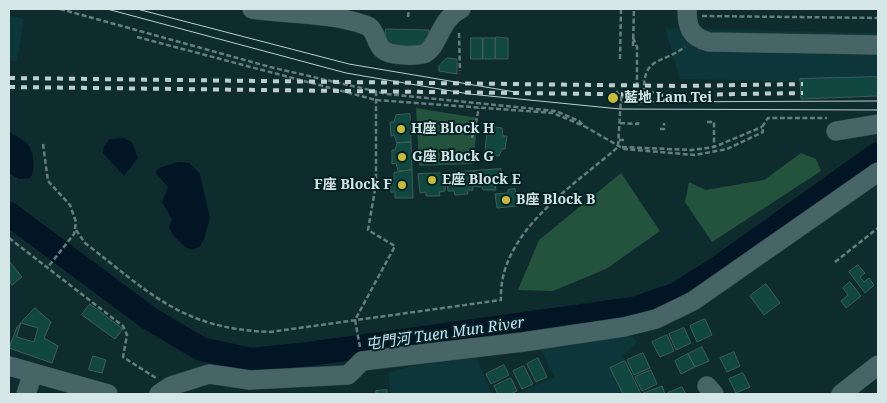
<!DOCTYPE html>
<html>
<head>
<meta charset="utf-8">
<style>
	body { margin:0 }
	#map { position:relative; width:887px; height:403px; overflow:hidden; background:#0e2c2e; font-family:"Noto Serif",serif }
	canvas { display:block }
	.frame { position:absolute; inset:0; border:10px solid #d5e6e7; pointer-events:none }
</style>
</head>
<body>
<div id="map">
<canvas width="887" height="403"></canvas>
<div class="frame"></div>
</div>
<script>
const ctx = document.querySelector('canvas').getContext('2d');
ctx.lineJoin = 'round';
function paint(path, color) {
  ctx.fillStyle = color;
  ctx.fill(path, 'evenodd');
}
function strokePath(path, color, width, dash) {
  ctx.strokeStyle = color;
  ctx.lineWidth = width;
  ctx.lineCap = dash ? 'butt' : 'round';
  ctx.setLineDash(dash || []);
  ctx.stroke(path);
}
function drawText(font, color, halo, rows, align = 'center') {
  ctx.font = font + ' "Noto Serif","Noto Sans TC",serif';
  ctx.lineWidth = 4;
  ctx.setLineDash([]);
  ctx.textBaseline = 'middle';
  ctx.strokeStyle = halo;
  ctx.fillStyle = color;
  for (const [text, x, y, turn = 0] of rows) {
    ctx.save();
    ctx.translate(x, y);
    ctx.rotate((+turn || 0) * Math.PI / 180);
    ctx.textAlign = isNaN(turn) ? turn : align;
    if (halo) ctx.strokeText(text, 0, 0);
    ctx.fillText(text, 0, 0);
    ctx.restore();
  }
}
const built = new Path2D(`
	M9,15L24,19L17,61H9Z
	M665,28L878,33V83L680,79Z
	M633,336L637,342L623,356L641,394L662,386L665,394H516L554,377L540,347Z
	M475,355L492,394H390L389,372L440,360Z`);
const green = new Path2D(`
	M416,108L478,118L473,164L419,166Z
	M801,153L816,159L821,171L712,242L685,202L689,182L706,190L764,180Z
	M621,173L660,231L606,269L553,291L518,290L539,240Z`);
const water = new Path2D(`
	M9,132C15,136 25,140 29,146C34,154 36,171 30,178L19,179L9,173Z
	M123,138L132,142L138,158L124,176L103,153L104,146L110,139Z
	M178,162L189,163L200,174L210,218L204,239L200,246L192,250C183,247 173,236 169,228L172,219L162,202L168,187L155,172L159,168Z`);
const river = new Path2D(`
	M9,214L149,318L201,349L251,360L309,354L633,309L677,294L715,270L878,154`);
const building = new Path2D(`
	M386,29L429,30V62L386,61Z
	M496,37L508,38V59H496Z
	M471,38H483V59H471Z
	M483,38H495V59H483Z
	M447,58L457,59V74L439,71V66Z
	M878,77V96L801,99L800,79Z
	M410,114L411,142L397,143L394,135L391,136L390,122H394L396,115Z
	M488,126L502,128L503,136H507L505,149H502L499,156L485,154Z
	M411,142L412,170L398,171L396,163L392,164V150H395L397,143Z
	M501,169L503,183L495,186L496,190H483L482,187L474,186V171Z
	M412,170L413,198H395V192H391L390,179H394V173Z
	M474,171L473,190H467L468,194L455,195L454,191H448L446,173Z
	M446,173L445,191L439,192L440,196H426V192L420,193L418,174Z
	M515,189L517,206L497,208L495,194L508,193V190Z
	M9,261L22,277L12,285L9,280Z
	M858,265L865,273L860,277L864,282L869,278L874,285L865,293L849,272Z
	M850,282L861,296L846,308L841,301L848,295L843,288Z
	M766,284L780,303L764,315L750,296Z
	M90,304L123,329L115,339L82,315Z
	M35,308L51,322L44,338L58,346L52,363L9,348L17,327Z
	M705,319L712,335L697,342L690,326Z
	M21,323L38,328L34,342L17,337Z
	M684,328L691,343L676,350L669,334Z
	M667,335L674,351L660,357L652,342Z
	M702,347L709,361L695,367L688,354Z
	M734,352L740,366L727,372L720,358Z
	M643,353L650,368L634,375L627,360Z
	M688,354L695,367L681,374L675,361Z
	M93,356L106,360L102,373L89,370Z
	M538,358L547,377L536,382L527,364Z
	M625,361L641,394L662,386L665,394H623L610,368Z
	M504,365L509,375L491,384L486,374Z
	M524,366L533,384L522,389L513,371Z
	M651,370L657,384L642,391L635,377Z
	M743,373L750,387L736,393L729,379Z
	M511,378L517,391L510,394H498L494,386Z
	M682,387L686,394H669L668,393Z
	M387,390V394H376V391Z`);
const path = new Path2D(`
	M60,9L270,67L387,94L556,111L579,121L584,126L624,149L695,155L727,149L763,132L762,127L768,118H827
	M702,16L878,18
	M408,17L409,9
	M459,33L460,71
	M137,37L376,100L553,113L584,126
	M633,38L637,47V93
	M633,46L634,9
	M620,59L621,9
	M644,93C643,56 660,65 685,47
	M621,97H633L637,93L663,92
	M707,122H714V147
	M620,123L638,124V122
	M660,129H664V123
	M472,138L479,108
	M619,140H624
	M43,144L48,181L70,205L76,222L74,234L48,267
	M622,147L692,150L714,147L762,127
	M76,230L85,243C150,293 182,329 270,332L501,300C498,233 572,187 618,147L621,97L616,91
	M9,238L123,326L127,335L123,357L156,378
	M835,262L878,228
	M360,347L355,320L395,246L368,230L376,184V91`);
const minor = new Path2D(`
	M252,9C286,14 333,13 365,25C376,28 375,42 382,49C389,56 414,56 423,54C438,50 439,19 461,9
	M687,9C687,27 690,37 709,42L878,45
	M836,131L878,124
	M9,366L108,394
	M707,386L714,394
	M26,394L33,373
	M159,394L171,386L209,374L250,380L348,375L362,361L523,342L624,327L656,319L693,301L878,172
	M841,394L878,365`);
const tram = new Path2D(`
	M107,9L346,73L469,94L620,109L878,110
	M137,9L349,64L515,92
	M622,102L878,101`);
const rail = new Path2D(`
	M9,78L681,86L803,84
	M9,87L681,95L803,93`);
const markers = [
	[613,98,6,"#caba39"],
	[401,129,5,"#caba39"],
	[402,157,5,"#caba39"],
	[432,180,5,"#caba39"],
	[402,185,5,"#caba39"],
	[506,200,5,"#caba39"]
];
const poiNames = [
	["藍地 Lam Tei",624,98],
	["H座 Block H",411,129],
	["G座 Block G",412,157],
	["E座 Block E",442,180],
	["F座 Block F",392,185,"right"],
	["B座 Block B",516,200]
];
const waterNames = [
	["屯門河 Tuen Mun River",445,334,-8]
];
paint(built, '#0c3639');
paint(green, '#23533d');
paint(water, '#011525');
strokePath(river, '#011525', 24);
paint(building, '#104740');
strokePath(building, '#405c57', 1);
strokePath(minor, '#334648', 20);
strokePath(path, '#647d7e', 2.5, [5, 2.5]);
strokePath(minor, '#476466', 19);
strokePath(tram, '#bccfd0', 1);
strokePath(rail, '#bccfd0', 4, [6, 6]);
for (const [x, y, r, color] of markers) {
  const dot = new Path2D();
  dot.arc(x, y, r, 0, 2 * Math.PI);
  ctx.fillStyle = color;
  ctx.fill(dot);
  strokePath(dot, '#042224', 2);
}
drawText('bold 14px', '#d5e6e7', '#042224', poiNames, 'left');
drawText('italic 15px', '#c8e2f8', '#042224', waterNames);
</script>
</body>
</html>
